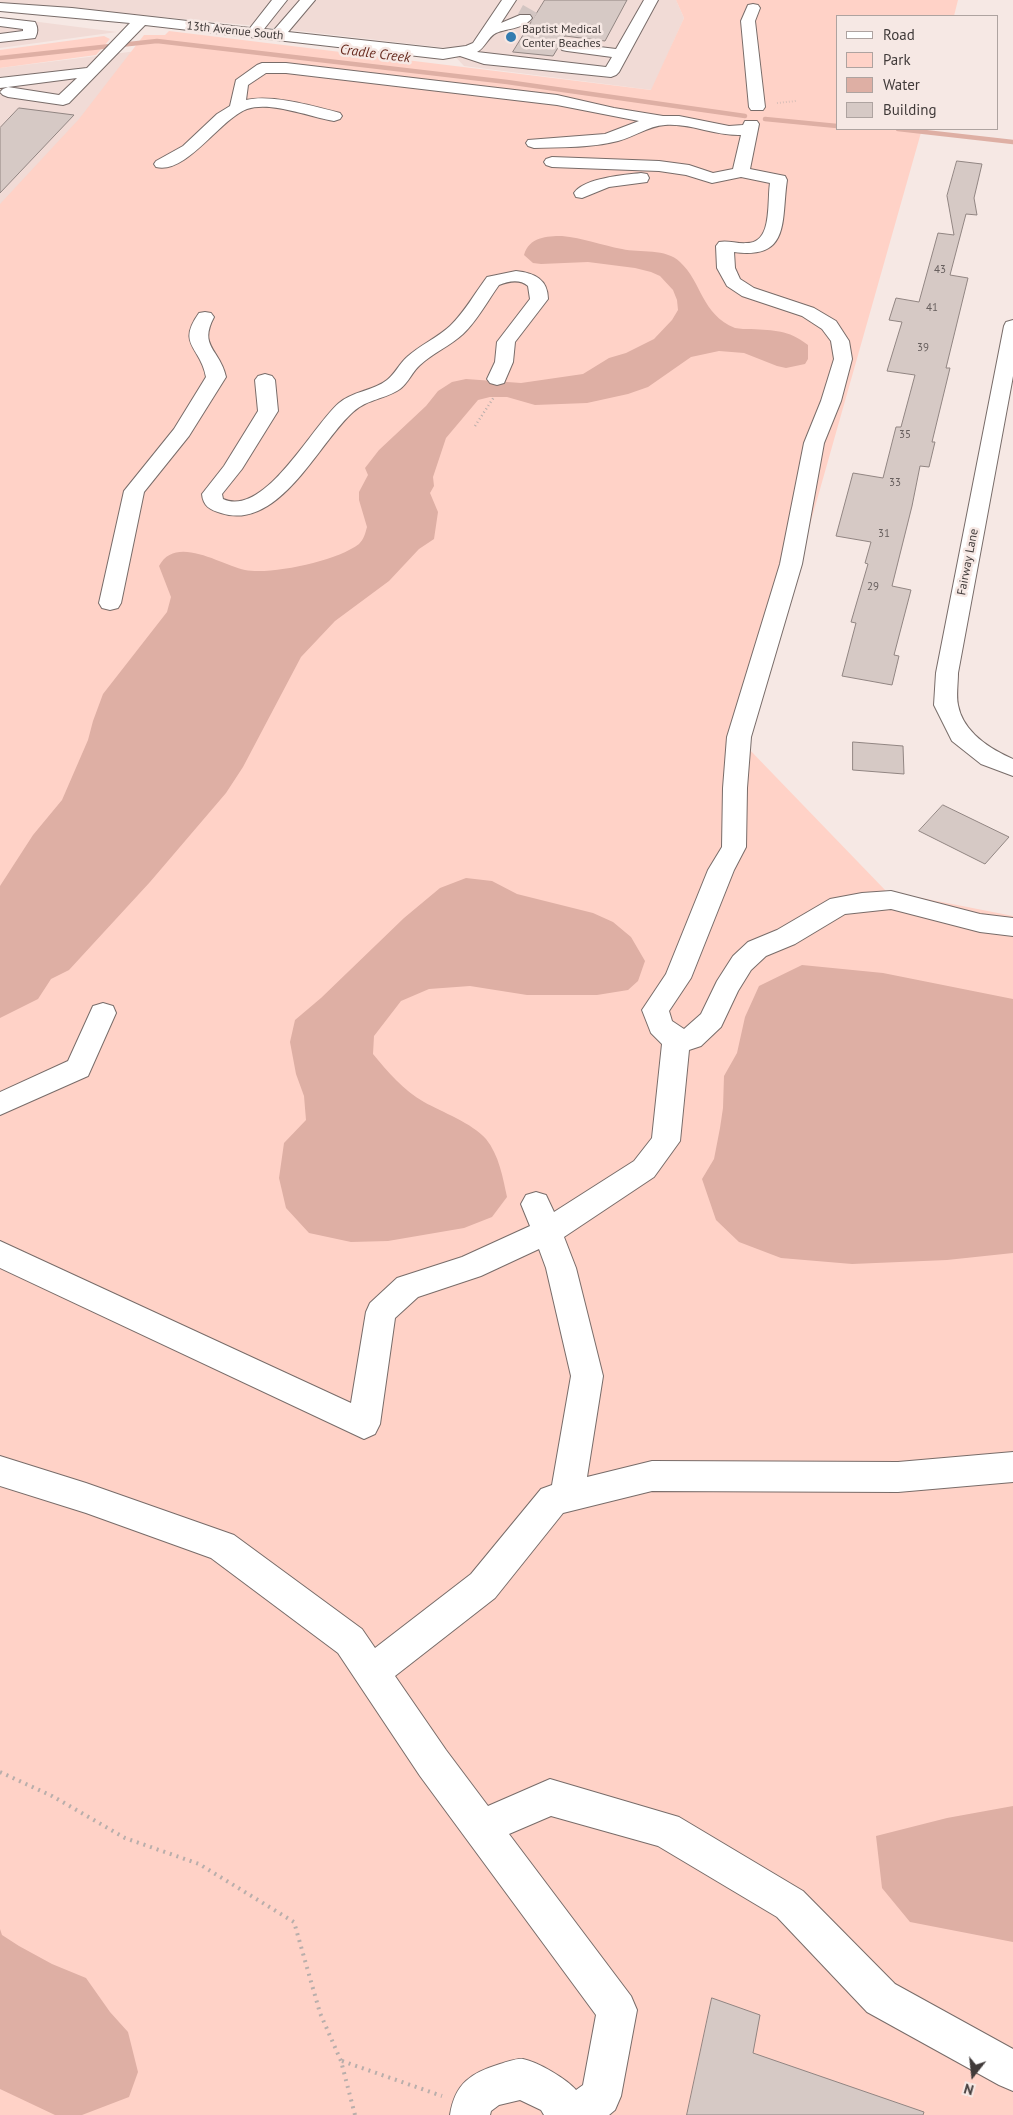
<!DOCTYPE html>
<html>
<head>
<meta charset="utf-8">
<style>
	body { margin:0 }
	#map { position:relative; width:1013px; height:2115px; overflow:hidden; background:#f6e8e4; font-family:"PT Sans",sans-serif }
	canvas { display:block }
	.legend { position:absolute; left:836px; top:15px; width:162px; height:115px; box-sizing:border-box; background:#f6e8e4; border:1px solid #aea3a0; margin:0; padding:6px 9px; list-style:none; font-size:15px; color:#413b3a }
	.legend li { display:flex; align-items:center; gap:10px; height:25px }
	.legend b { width:25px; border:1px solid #aea3a0 }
	.north { position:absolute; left:948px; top:2050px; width:50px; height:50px; -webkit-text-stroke:4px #f6e8e4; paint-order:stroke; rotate:196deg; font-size:14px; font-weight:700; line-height:20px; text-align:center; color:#413b3a }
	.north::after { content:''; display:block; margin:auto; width:18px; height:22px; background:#413b3a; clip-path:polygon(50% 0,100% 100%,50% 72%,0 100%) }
</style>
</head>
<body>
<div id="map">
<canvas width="1013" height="2115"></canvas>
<ul class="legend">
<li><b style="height:6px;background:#fff"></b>Road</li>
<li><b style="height:14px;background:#ffd2c7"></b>Park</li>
<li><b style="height:14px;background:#deafa4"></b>Water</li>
<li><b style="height:14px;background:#d6c9c5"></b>Building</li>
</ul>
<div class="north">N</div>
</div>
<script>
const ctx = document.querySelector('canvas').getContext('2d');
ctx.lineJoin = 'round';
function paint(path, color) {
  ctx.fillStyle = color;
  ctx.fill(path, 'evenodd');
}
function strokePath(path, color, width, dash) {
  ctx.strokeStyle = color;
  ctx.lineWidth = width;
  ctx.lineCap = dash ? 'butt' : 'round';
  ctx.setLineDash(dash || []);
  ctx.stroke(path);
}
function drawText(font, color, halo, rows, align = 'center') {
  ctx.font = font + ' "PT Sans",sans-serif';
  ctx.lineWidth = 5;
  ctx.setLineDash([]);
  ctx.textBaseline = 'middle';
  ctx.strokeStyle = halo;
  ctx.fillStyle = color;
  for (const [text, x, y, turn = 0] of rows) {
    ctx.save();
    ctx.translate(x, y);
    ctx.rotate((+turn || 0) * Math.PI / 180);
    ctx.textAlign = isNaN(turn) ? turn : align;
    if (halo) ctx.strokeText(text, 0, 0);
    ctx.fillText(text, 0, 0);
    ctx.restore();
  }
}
const built = new Path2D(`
	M0,0H676L684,18L652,90L464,66L447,48L247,25L0,2Z
	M0,17L117,32L0,48Z
	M153,49L0,220V68Z`);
const green = new Path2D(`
	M676,0H958L954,16H837V129H922L747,747L886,891L1013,916V2115H0V204L79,119L144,35H165L169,31L651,90L684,18Z
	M104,36L110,39L96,55L0,68V50Z`);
const water = new Path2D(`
	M562,236C583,238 601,245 622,249C640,253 666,248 680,262C702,282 701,314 735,328C740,329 746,329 751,329C775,331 787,329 808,345V359L805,364L786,368L777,366L744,353L719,351L691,357L648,387L628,394L587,403L535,405L507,397H490L478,400L446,438L433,477L434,486L430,493L438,512L434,539L419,549L389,581L335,621L301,657L243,767L226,793L150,882L69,970L51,979L38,999L0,1018V886L33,835L62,800L88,740L93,721L103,694L167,612L171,597L159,566C176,534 221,565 245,570C272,575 337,561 359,544C364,539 365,534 367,527L359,500V492L368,475L365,468L379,450L426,406L438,391L452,382L466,379L521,383L583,374L609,358L626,353L654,339L672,320L678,310L677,300L673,290L660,276L651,272L635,268L588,262L541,264L533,263L524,255C529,237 547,236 562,236Z
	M466,878L492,881L517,894L593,913L613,922L631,937L645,961L638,981L628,990L597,995H527L470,986L429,989L401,1001L374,1036L373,1054C388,1072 403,1090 424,1102C442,1112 472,1123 486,1139C499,1155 503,1178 507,1197L492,1217L464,1228L388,1241L351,1242L309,1233L286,1208L279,1178L284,1143L306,1120L304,1096L296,1074L290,1042L295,1020L321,998L404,918L440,888Z
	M802,965L883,973L1013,999V1253L947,1260L852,1264L781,1258L739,1242L716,1220L702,1179L714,1159L720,1128L723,1108L724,1076L737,1053L745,1017L759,986Z
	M1013,1806V1942L910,1922L882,1888L876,1836L947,1818Z
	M0,1929L2,1935L19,1946L52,1964L86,1978L110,2012L128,2032L138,2072L129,2097L82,2115H55L0,2089Z`);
const stream = new Path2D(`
	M0,58L157,41L507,82L745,116
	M765,119L837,126
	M898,129L1013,142`);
const building = new Path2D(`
	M545,0H627L605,41L565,36L553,56L513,52Z
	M19,108L74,115L0,193V128Z
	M957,161L982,164L974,198L977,215L966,214L950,275L968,278L946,368H950L932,442H935L929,467L920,466L912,506L892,586L911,590L894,655L899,656L892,685L842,676L856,623L851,622L868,564L865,563L871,542L836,536L853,473L883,478L896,427H901L915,375L887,371L902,322L889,320L896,298L919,302L938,233L954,235L947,196Z
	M853,742L903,746L904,774L853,770Z
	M943,805L1009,837L985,864L919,831Z
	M712,1998L760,2015L753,2053L924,2112L923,2115H687Z`);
const minorTunnel = new Path2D(`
	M525,18L530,9`);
const pathFar2 = new Path2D(`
	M777,103L796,101`);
const pathFar1 = new Path2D(`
	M475,426L494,397`);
const path = new Path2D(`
	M0,1772L52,1796L125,1838L199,1864L294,1922L320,2013L341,2061L355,2115
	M342,2061L442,2096`);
const minor = new Path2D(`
	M272,0H287L264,29L274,30L300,0H315L288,32L443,49L466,46L473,43L502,0H516L501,23L520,15H530L532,18C524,29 508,28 496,33C488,37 485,48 477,52L606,67L612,57L567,51L562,50L560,47L562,44L567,43L616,49L644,0H658L619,72L616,75L611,77L484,64L460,56L443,59L145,25L69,103L63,105L8,97L3,95L0,92L3,89L8,87L59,95L77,78L0,88V78L87,68L130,23L0,11V3L72,8L250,28Z
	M753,4L758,5L760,8L755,21L765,107L763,110H751L749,107L741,21L748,5Z
	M0,18L35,22C38,27 38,33 35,38L0,42V34L23,31V29L0,26Z
	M262,63H286L557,95L614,108L663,116H679L729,126L743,125L745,121H757L759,124L750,169L785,176L787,180C781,220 791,260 734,252L735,268L740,279L754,288L814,308L836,321L849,341L852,359L841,401L824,443L802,564L751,737L747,788L746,847L734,870L691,978L669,1011L672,1021L684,1029L701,1014L717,981L733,956L748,942L777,930L830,899L862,893L891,891L980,914L1013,918V936L980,932L891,909L845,914L795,944L766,956L751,970L738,991L721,1027L701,1046L689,1050L680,1141L654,1177L564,1237L576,1268L603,1376L587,1477L652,1461L898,1462L1013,1452V1482L898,1492L652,1491L563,1513L495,1598L395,1676L446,1750L488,1806L550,1779L679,1817L803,1891L895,1984L1013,2049V2091L999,2085L867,2012L777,1917L658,1846L551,1816L509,1834L631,1996L637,2010L621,2096L615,2110L609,2115H544L541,2110L520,2100L499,2105L491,2111L490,2115H450C455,2083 471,2073 500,2064C507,2062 517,2058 523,2059C538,2062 567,2079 576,2090L583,2085L596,2015L420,1776L338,1653L211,1558L86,1513L0,1486V1456L86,1483L234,1535L362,1629L375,1648L471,1574L541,1489L552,1485L571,1376L546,1268L539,1249L481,1276L418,1297L395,1318L380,1424L375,1434L364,1439L0,1268V1241L351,1403L366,1312L370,1303L397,1278L462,1257L530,1226L521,1204L526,1195L536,1192L546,1195L554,1212L634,1161L652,1138L662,1044L651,1033L642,1010L666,974L708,870L722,847L723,788L727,737L780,564L804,443L821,401L834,359L831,341L822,329L802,316L742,296L727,286L717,268L716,246L719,242C728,240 737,244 747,243C773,243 767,202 770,183L741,177L712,183L686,175L659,171L552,167L546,165L544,162L546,159L552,157L659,161L689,165L713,173L733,169L741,135C715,136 691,123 665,125C648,126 634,137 618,141C590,148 562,147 534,148L528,146L526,143L528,140L605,134L639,121L557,105L286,73H266L248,85L246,100C272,94 313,106 340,113L342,116L340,119L334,121C310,117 271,101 247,109C220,119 186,175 156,167L154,164L156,161L183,146L217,114L230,106L236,80L257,65Z
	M641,173L647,174L649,178L647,182L609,187L582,198L576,197L574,193C584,178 624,175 641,173Z
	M516,271C534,273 548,279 548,299L515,342L513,362L504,383L497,385L490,383L487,379L495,362L497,342L530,299L528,286C520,279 509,281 499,285C488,300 477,321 463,334C450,346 433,353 420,365C412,372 409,382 400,389C386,399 367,399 353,412C319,442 279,532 221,513C210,510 203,506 202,494L224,466L258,411L255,380L258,376L265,374L272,376L275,380L278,411L242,469L222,494L223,499C265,518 312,426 339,403C353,391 373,391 387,380C395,374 399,364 407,357C420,345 437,338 450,326C464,313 475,293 487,277Z
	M205,312L211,313L214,317C198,347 220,349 226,377L189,436L144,492L121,603L118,608L110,610L102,608L99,603L124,491L174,429L206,377C201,347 176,345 199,313Z
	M1013,320V376L958,673C958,683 956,696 958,705C963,732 990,749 1013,759V776L981,764L952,741L934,705L936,673L1004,326L1006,322Z
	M103,1003L113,1006L116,1013L88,1076L0,1115V1092L68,1061L93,1006Z`);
const markers = [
	[511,37,6,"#347cb0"]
];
const farNumbernames = [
	["43",940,270],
	["41",932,308],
	["39",923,348],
	["35",905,435],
	["33",895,483],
	["31",884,534],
	["29",873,587]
];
const farPoinames = [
	["Baptist Medical",522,30],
	["Center Beaches",522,44]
];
const farStreetnames = [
	["13th Avenue South",235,31,6],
	["Fairway Lane",968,562,-79]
];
const farWaternames = [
	["Cradle Creek",375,54,7]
];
paint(built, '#f1dbd6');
paint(green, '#ffd2c7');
paint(water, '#deafa4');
strokePath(stream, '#deafa4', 4.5);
paint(building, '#d6c9c5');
strokePath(building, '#918582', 1);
strokePath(minorTunnel, '#d2c5c2', 16, [16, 8]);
strokePath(minor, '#786c69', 2);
strokePath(pathFar2, '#b9aeab', 2, [0.5, 2.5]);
strokePath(pathFar1, '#b9aeab', 2.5, [1, 3]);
strokePath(path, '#b9aeab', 4, [2, 5]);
paint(minor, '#fff');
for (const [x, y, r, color] of markers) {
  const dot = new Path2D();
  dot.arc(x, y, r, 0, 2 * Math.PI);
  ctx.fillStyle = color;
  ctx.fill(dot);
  strokePath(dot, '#f6e8e4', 2);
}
drawText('11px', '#665e5d', null, farNumbernames);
drawText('12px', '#413b3a', '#f6e8e4', farPoinames, 'left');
drawText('12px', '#413b3a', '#f6e8e4', farStreetnames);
drawText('italic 14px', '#692d21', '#f6e8e4', farWaternames);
</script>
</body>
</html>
